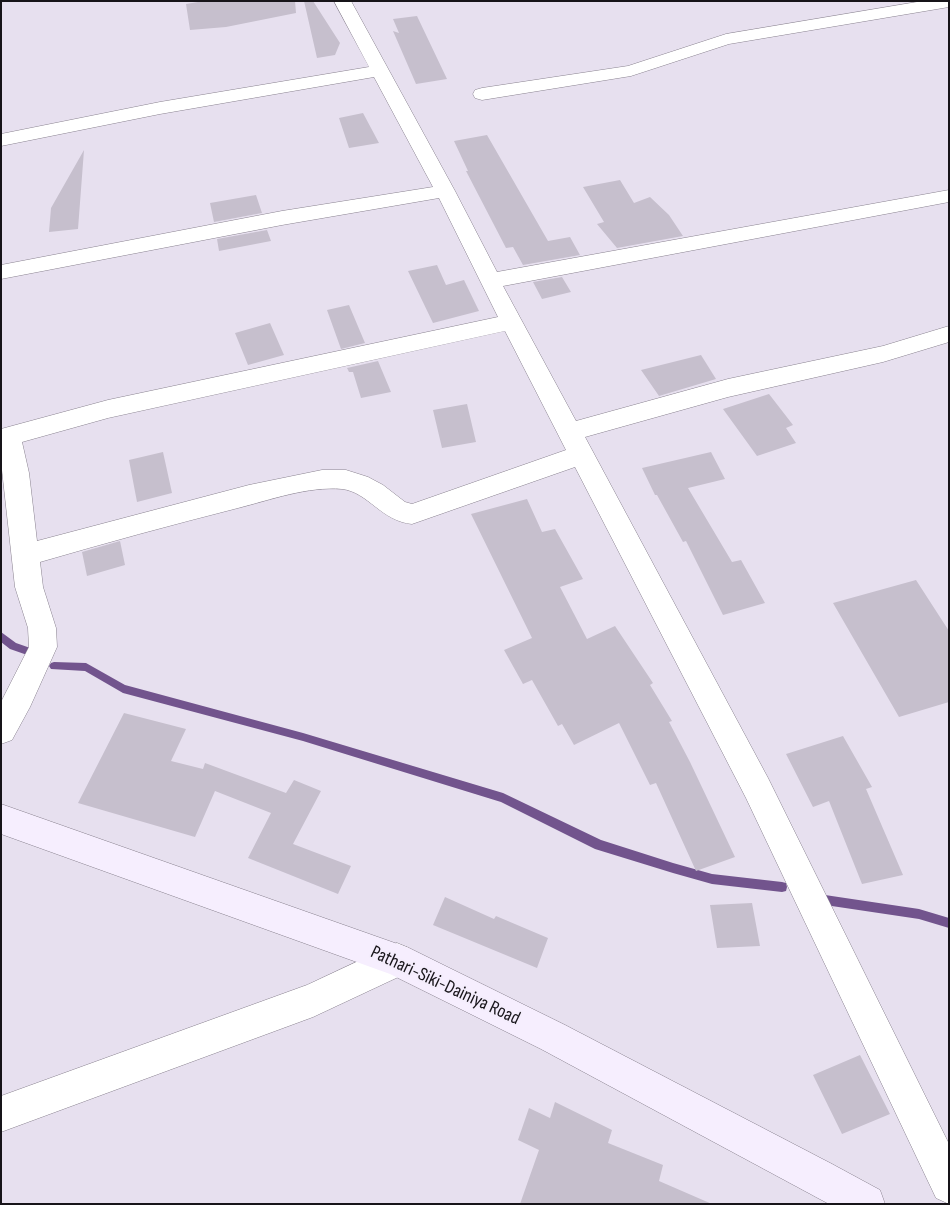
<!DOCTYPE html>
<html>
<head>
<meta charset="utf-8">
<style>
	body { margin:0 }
	#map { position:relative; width:950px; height:1205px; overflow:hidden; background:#e7e0ef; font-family:"Sofia Sans Condensed",sans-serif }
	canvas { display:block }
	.frame { position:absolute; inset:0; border:2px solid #171419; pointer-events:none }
</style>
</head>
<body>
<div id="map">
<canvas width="950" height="1205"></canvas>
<div class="frame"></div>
</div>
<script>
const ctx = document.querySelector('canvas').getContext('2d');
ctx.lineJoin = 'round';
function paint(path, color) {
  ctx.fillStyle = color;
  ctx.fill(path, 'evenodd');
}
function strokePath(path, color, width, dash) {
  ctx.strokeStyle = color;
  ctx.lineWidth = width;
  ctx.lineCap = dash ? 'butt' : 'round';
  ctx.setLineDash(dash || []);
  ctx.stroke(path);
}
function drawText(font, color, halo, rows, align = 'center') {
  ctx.font = font + ' "Sofia Sans Condensed",sans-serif';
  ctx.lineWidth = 4;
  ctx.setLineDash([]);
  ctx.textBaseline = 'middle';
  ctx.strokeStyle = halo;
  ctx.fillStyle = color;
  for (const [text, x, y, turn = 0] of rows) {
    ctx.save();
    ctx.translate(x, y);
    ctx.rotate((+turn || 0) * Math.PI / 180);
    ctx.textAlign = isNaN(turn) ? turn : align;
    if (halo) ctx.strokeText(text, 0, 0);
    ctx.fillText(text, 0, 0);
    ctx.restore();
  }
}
const stream = new Path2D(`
	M1,632L16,643L36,650L38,653L36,656L33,657L10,649L1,642Z
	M54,662L86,663L125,685L303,733L503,793L601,840L673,863L712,874L782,882L786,883L787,887L786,891L782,892L712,884L673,873L595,849L501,802L303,741L123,693L85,671L51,669L49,666L51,663Z
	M825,895L919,909L949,918V928L919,919L825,905L821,904L820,900L821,896Z`);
const building = new Path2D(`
	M204,1H295L296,13L226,27L190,30L186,4Z
	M304,1H313L340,43L335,55L317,58Z
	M417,16L447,79L416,84L393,31L399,33L393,19Z
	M363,113L379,143L349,148L339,118Z
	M487,135L548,241L570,237L580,255L523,265L513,247L506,248L466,171H468L454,141Z
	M84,150L78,229L49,232L51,208Z
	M620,180L634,203L650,197L669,215L683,236L617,248L597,224L604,222L583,187Z
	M256,195L262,213L214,222L210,203Z
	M267,230L271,241L219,251L217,239Z
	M437,265L446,285L464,280L479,311L433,323L408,271Z
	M562,277L571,292L542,299L533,282Z
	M349,305L365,343L341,349L327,310Z
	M270,323L284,355L248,365L235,333Z
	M701,355L716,379L659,396L641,370Z
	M378,361L391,392L361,398L353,372H349L347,368Z
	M769,394L793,425L786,428L796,443L757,456L723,409Z
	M467,404L476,442L442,448L433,410Z
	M163,452L172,493L137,502L129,460Z
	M711,452L725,479L688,488L732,562L741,560L765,603L723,615L686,541L683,542L657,495H655L642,468Z
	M527,499L542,532L555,529L583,579L560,587L587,639L615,626L653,683L650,685L672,721L669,722L690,762L735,857L696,871L656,783L650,785L619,723L574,745L562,724L558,726L532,680L523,684L504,650L532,638L471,514Z
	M120,541L125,565L87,576L82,552Z
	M916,580L949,631V702L899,717L833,603Z
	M124,713L186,729L171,761L203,769L205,763L286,793L294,780L321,791L293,844L351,866L338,894L248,858L271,813L215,791L195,837L78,803Z
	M843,736L872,787L866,789L903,875L862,884L829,801L813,807L786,754Z
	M445,897L494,919L496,916L548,938L537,968L433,925Z
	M752,903L760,946L717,948L710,905Z
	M860,1055L890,1114L842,1134L813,1075Z
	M555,1102L612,1130L608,1143L663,1165L659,1181L712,1204H520L539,1150L518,1140L529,1108L550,1118Z`);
const minor = new Path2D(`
	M334,1H351L455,191L497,272L949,190V202L503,286L576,421L728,379L883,346L949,326V342L883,362L728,397L585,437L768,778L949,1144V1204L936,1198L746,798L575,467L412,524C381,521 368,492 342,489C308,486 270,500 238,508C171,525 105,543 40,562L43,587L56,628L57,647L30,707L12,740L1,744V702L29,647L28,628L15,587L1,461V429L108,400L498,317L439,198L282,225L1,279V265L282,211L433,187L374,77L160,114L1,146V134L160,102L369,67ZM505,331L566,450L412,504L405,502L383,485L368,477L346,470H322L249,485L37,541L29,473L22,442L108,418Z
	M923,1H949V7L729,44L631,76L482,100L475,98L473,94L475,90L482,88L628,66L726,34Z
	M397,943L409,948L414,960L409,972L313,1017L1,1132V1096L307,985Z`);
const secondary = new Path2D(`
	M1,804L409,948L565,1025L832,1164L880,1190L885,1204H829L541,1049L390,974L1,834Z`);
const nearStreetnames = [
	["Pathari-Siki-Dainiya Road",445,986,25]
];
paint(stream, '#72548d');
paint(building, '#c6bfcd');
strokePath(minor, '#89828f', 1);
strokePath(secondary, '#89828f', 1);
paint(minor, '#fff');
paint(secondary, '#f6eefe');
drawText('19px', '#171419', '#f4edfc', nearStreetnames);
</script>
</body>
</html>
